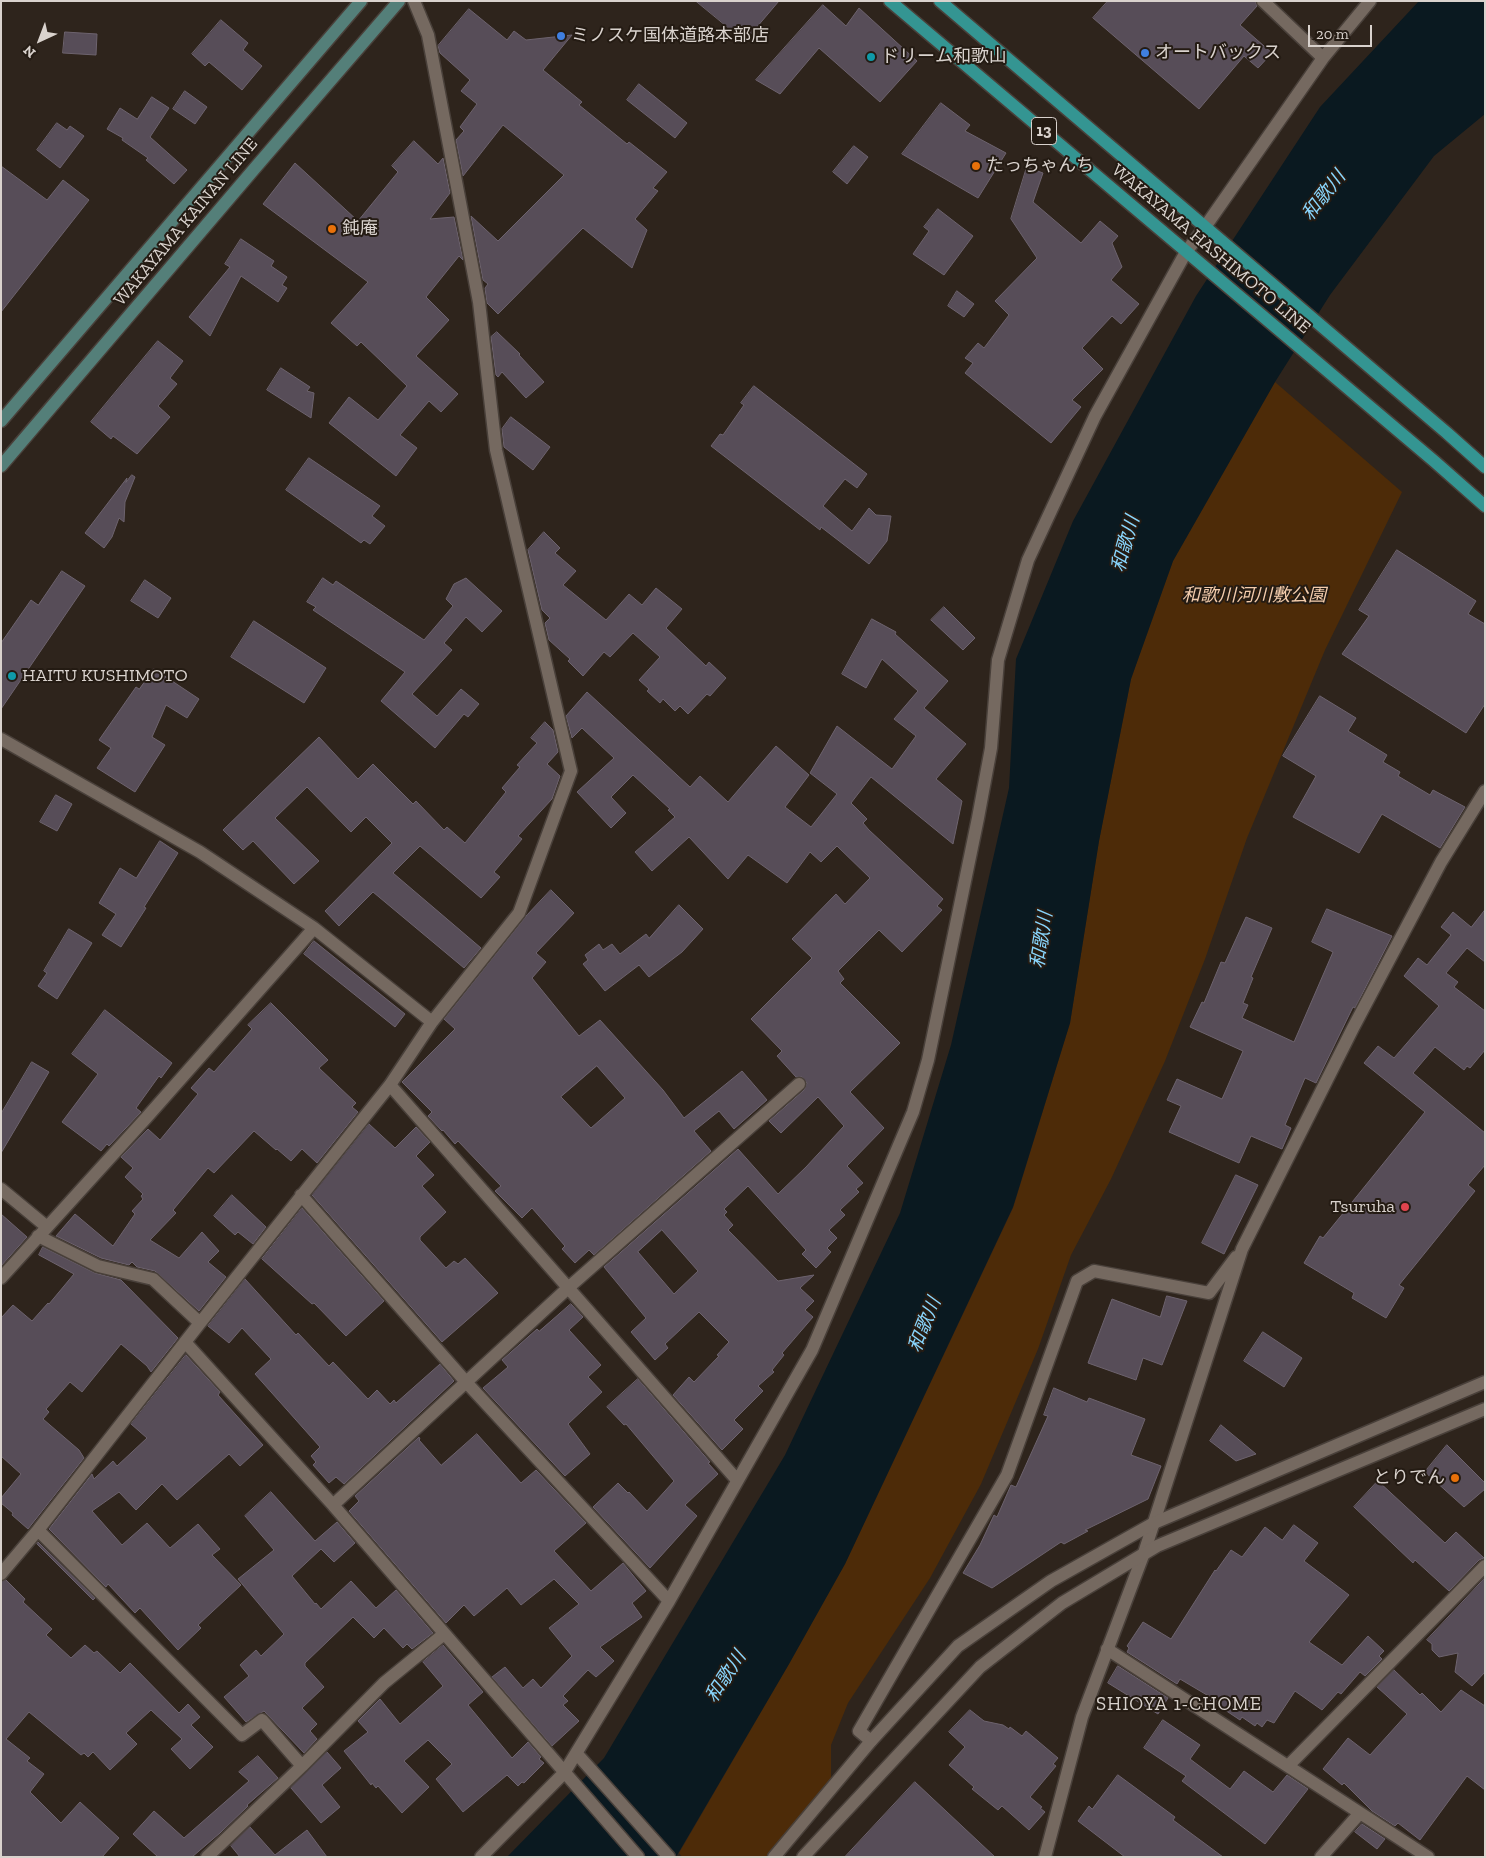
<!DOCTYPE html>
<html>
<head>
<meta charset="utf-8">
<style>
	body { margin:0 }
	#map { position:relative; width:1486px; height:1858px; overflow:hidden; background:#2e241c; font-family:"Zilla Slab",serif }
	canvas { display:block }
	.frame { position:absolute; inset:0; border:2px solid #d9d2cd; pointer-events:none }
	.north { position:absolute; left:15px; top:15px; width:50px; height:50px; -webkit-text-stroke:4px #241b13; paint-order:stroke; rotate:223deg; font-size:14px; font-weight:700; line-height:20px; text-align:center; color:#d9d2cd }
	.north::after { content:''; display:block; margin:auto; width:18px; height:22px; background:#d9d2cd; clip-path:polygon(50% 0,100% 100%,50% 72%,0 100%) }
	.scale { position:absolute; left:1308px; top:25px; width:64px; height:22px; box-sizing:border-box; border:2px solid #d9d2cd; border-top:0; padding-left:6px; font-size:15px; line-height:18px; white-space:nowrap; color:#d9d2cd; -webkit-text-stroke:4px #241b13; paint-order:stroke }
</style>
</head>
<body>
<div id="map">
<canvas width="1486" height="1858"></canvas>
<div class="frame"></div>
<div class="north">N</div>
<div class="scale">20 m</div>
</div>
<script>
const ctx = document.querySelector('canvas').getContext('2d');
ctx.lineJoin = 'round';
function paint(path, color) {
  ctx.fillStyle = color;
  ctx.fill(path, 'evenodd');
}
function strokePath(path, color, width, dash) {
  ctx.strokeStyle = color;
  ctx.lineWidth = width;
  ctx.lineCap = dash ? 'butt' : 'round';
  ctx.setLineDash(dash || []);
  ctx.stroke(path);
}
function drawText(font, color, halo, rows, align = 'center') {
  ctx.font = font + ' "Zilla Slab","Noto Sans JP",serif';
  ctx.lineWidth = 4;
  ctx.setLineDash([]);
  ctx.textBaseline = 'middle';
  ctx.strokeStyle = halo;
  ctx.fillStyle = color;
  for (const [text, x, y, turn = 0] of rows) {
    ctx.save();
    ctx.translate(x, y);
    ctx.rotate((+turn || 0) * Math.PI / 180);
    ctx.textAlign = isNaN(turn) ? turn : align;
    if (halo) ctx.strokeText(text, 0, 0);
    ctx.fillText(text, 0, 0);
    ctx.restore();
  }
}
const green = new Path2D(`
	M1275,382L1402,492L1325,650L1247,838L1205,959L1165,1061L1111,1179L1071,1255L1038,1349L981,1484L930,1578L848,1703L831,1745V1779L766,1857H682L679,1853L789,1664L845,1564L1013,1208L1070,1023L1099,841L1131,679L1173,561Z`);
const water = new Path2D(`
	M1419,1H1485V114L1434,156L1330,295L1275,382L1173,561L1131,679L1099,841L1070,1023L1013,1207L845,1564L789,1664L676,1857H507L604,1758L785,1455L900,1213L951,1045L1009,788L1016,659L1073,521L1196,296L1320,107Z`);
const building = new Path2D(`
	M696,1H779L745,41Z
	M1108,1H1255L1257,6L1240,25L1272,53L1258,68L1244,56L1199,109L1093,18Z
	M823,5L846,26L859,8L917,61L880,102L819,48L780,94L756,80Z
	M469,9L507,40L514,31L526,40L572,35L543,70L582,102L579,105L627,144L629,142L667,172L653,188L658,191L635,219L647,230L632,268L583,228L498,314L487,303L485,288L488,284L483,280L471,216L498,241L564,175L503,125L463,176L456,140L464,131L460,127L477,104L461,91L470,80L440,53L438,46Z
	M221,20L248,43L243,50L262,66L242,90L209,62L205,66L192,54Z
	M65,32L97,34L96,55L63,53Z
	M639,84L687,123L675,138L627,100Z
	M185,91L207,107L195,124L173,109Z
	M152,97L169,108L150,137L187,170L174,184L146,160L148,158L122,140L123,138L107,129L120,108L137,119Z
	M941,103L970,125L965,131L1006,153L978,198L902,154Z
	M57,123L67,130L70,126L84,136L60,168L37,150Z
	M414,141L438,164L443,158L450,193L430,219L454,217L463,260L459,256L426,297L449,320L416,356L458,394L441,412L429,401L400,435L417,448L396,476L329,423L349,397L378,420L407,386L361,342L357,346L331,323L368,282L263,204L295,163L358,221L398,172L392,166Z
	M854,146L868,157L847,184L833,172Z
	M1,166L47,200L63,180L89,200L1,312Z
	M1027,167L1043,173L1033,202L1081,243L1100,221L1118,236L1112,243L1122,267L1111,280L1139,304L1121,324L1112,316L1082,348L1103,369L1072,400L1081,407L1051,443L965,373L973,363L965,358L978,343L984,348L1009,315L995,301L1037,258L1011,219Z
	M938,209L973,236L944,275L913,254L929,231L924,227Z
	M241,239L274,261L271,266L287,277L282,285L287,288L278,302L241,276L210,336L189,317L230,267L225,264Z
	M957,291L974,304L964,317L948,306Z
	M497,332L520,354L519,355L544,382L526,398L502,372L498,377L496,375L491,337Z
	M158,341L183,361L170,378L177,384L158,406L170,417L137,454L113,436L111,439L91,422Z
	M281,368L310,387L307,391L314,393L311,418L267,390Z
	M754,386L867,474L857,488L845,479L823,506L852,531L869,508L876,515L891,516L887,541L869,564L821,527L820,530L711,446L720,434L723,435L744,405L741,403Z
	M511,417L550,447L533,470L504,447L502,429Z
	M309,458L380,506L372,516L385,526L370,544L364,540L361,543L286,490Z
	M132,475L135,477L125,502L124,522L119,518L112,537L104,548L85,533L127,478L126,482Z
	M544,532L560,548L555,553L576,571L563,585L606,620L629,594L642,605L656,588L682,609L666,628L706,666L709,662L726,678L710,696L707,694L688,714L680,706L675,711L663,699L660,703L647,691L649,689L639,680L660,657L633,633L610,657L604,652L583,676L568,661L570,659L549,640L545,623L550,618L542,610L528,550Z
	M1397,550L1476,601L1468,614L1485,624V704L1466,733L1342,654L1369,616L1359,610Z
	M62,571L85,586L1,709V643L31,600L38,605Z
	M323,578L333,585L336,581L424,640L453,606L446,599L454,584L466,578L502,611L482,632L466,617L444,643L452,650L412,694L437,716L461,689L479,704L468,717L464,714L435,748L381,701L405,672L313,610L316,607L307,602Z
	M145,580L171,598L158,618L131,601Z
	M944,607L975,638L963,650L931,620Z
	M872,619L896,632L895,634L948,681L924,708L966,744L936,779L962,801L953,844L871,777L851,803L867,819L863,823L869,830L943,899L937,906L942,910L902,952L879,930L838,971L844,979L840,983L900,1043L850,1092L884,1128L847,1166L863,1183L856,1189L859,1192L840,1210L845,1215L829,1230L837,1238L827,1248L831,1252L816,1268L802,1254L806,1250L748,1186L724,1209L727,1212L724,1215L733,1225L728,1230L778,1281L814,1275L800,1288L814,1301L805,1310L813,1317L782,1353L784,1355L772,1370L774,1372L758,1386L763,1391L734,1420L743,1429L722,1450L673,1395L689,1377L694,1382L719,1356L717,1355L729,1342L699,1312L665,1344L668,1348L655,1360L631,1332L646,1318L604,1267L738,1149L778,1194L806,1167L844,1126L818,1097L781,1133L769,1121L804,1090L807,1083L802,1077H796L777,1056L782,1051L751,1019L812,958L792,939L836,894L845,904L870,878L837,846L821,862L810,852L787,883L748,855L728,879L689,837L652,871L635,852L675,817L668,810L670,809L633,775L611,797L626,813L611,828L577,792L614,758L582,728L572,738L566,716L587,692L690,787L700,776L728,802L776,746L809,775L785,807L811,827L837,794L810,773L837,726L892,769L916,736L894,719L918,691L882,659L866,688L842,674ZM662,1230L698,1271L674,1294L638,1252Z
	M254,621L326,668L304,703L231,657Z
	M154,669L199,699L187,718L166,705L152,737L165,745L135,792L97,768L111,748L99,740L136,687L139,689Z
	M1320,696L1356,718L1348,731L1387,755L1383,762L1400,772L1398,776L1430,795L1433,790L1465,807L1440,848L1382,814L1359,853L1293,817L1316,776L1283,756Z
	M545,722L553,730L558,752L547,764L560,776L552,799L518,836L522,839L494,872L500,877L481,898L420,846L393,873L481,948L464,968L373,892L339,926L325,911L392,843L366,817L351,832L307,787L275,818L319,861L294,884L253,841L243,850L223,830L319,737L358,779L373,764L413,804L416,801L444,830L447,827L465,843L506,792L502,788L520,767L517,765L537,743L531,738Z
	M56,795L72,804L57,831L40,822Z
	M160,841L178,853L144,907L146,908L121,947L102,935L116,914L99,903L120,868L136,878Z
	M551,890L574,913L536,953L546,962L532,978L579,1036L600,1020L663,1090L684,1118L742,1071L767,1100L734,1129L719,1111L694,1131L711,1151L594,1255L589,1250L575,1263L562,1249L565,1246L532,1208L522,1218L495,1191L501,1186L458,1141L455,1144L443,1130L442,1131L428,1116L432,1112L402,1082L455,1029L444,1019L527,915ZM597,1066L625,1098L591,1128L561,1097Z
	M679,905L703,929L682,952L649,977L639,965L605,991L583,964L588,960L585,955L599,944L603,950L612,944L620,954L646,934L649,938Z
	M1327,909L1392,936L1355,1008L1353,1007L1316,1083L1305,1078L1285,1125L1291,1128L1282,1149L1251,1136L1239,1163L1169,1132L1181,1106L1167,1100L1177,1079L1222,1099L1243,1051L1190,1027L1202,1002L1204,1003L1221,962L1225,963L1246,917L1272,928L1251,977L1253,978L1243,1003L1248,1005L1242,1018L1294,1042L1333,952L1312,942Z
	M1485,910V962L1467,948L1446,973L1458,982L1454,987L1485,1011V1050L1470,1068L1467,1066L1464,1070L1435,1047L1413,1073L1485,1133V1165L1468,1185L1475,1191L1399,1285L1404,1288L1386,1318L1352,1298L1354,1293L1304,1263L1320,1236L1323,1238L1425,1112L1364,1063L1378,1046L1394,1058L1439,1006L1404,976L1418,958L1427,965L1451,935L1441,927L1453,912L1471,927Z
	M69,929L92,943L57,999L38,986L47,973L44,971Z
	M314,941L405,1014L395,1027L304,954Z
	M271,1003L328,1060L319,1068L356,1103L352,1107L358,1112L317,1163L302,1149L291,1161L277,1149L276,1150L254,1131L214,1173L208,1168L173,1210L176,1213L150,1240L179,1258L202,1232L219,1251L208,1262L226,1277L199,1311L155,1271L137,1267L132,1262L129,1265L101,1258L56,1236L75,1214L113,1246L135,1214L132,1211L143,1199L141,1196L143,1194L125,1177L133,1168L121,1157L148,1129L160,1140L198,1094L191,1088L209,1068L214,1072L252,1029L248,1025Z
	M105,1010L172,1063L161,1078L159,1076L136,1108L141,1112L109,1146L107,1144L101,1151L62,1122L98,1074L72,1054Z
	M32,1062L49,1072L1,1153V1114Z
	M369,1124L395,1148L416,1127L430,1142L416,1156L434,1175L422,1186L446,1212L420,1237V1240L446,1268L454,1261L458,1264L465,1258L498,1293L442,1342L312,1195Z
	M1236,1175L1258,1185L1224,1254L1202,1243Z
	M232,1195L266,1227L253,1244L238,1232L235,1235L214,1216Z
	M302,1208L384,1301L346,1336L314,1303L312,1304L262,1259Z
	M1,1214L27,1237L1,1266Z
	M43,1247L95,1273L121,1280L178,1338L151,1372L147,1366L121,1344L82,1392L70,1382L46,1409L49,1412L43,1419L79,1450L84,1458L28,1529L12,1515L13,1513L1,1503V1498L21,1474L1,1456V1318L13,1305L32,1321L48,1303L49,1304L74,1274L39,1255Z
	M245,1279L296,1335L298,1333L329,1366L333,1362L368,1399L377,1390L390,1404L394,1400L396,1403L440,1364L454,1381L344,1484L336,1477L329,1483L313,1465L316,1462L311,1456L320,1447L255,1374L271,1359L242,1328L229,1343L208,1326Z
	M1167,1296L1187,1301L1162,1365L1143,1358L1136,1380L1088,1363L1112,1299L1160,1317Z
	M571,1304L583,1317L569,1330L601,1365L588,1377L602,1392L568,1424L590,1454L565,1476L483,1388L508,1367L502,1360L537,1329L539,1331Z
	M1263,1332L1302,1358L1284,1387L1244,1361Z
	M186,1355L220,1392L218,1395L263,1445L240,1466L229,1454L177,1500L162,1484L136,1510L119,1492L92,1511L122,1545L147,1523L170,1548L198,1524L220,1549L212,1555L241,1585L198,1625L201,1628L178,1650L140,1608L135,1613L108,1584L106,1587L49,1529L92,1474L94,1479L113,1461L117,1466L147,1438L131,1424Z
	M638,1379L710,1462L708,1463L718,1474L685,1505L697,1516L650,1568L593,1507L618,1483L628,1493L629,1492L647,1511L674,1481L626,1424L624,1425L607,1407Z
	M1054,1388L1087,1402L1089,1398L1145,1419L1131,1455L1161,1466L1148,1499L1085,1530L1088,1531L1064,1544L1061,1542L992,1588L963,1573L980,1545L994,1515L997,1517L1011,1485L1016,1487L1048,1416L1044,1415Z
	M1221,1425L1256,1454L1236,1461L1210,1441Z
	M477,1434L521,1483L536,1470L586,1523L554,1551L591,1591L623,1563L646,1591L632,1603L642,1617L600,1647L614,1661L596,1677L588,1670L563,1696L568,1701L563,1705L579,1721L552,1746L492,1677L505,1667L523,1688L533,1679L541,1688L572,1656L549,1628L579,1604L554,1579L521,1605L507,1588L474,1616L464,1605L446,1623L349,1511L359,1501L355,1496L419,1437L420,1439L419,1440L441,1465Z
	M1447,1445L1485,1483V1489L1464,1507L1425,1472Z
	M1378,1481L1445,1543L1456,1532L1484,1558L1479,1560L1449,1591L1415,1560L1413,1563L1354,1507Z
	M271,1492L315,1541L337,1522L355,1543L334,1562L321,1549L292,1576L315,1604L316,1603L321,1609L351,1581L376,1608L396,1590L433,1633L412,1649L407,1644L403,1648L384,1628L374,1638L353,1617L305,1663V1666L324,1687L302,1708L317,1724L310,1731L317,1739L304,1753L264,1711L246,1722L224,1697L249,1676L240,1665L256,1650L261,1656L284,1634L238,1579L274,1550L245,1516Z
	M1294,1525L1318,1543L1304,1561L1349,1595L1309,1642L1342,1665L1368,1636L1384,1651L1379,1656L1382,1659L1365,1676L1360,1672L1341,1694L1338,1692L1322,1710L1295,1691L1274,1723L1267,1720L1262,1727L1257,1723L1255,1726L1242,1717L1240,1720L1210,1700L1212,1698L1180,1679L1177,1684L1127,1652L1129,1648L1127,1646L1143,1622L1171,1639L1215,1570L1216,1571L1231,1550L1242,1557L1265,1527L1282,1540Z
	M38,1542L95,1598L93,1600L37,1544Z
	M1485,1578V1672L1472,1686L1455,1672L1458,1653L1439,1657L1432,1650V1644L1427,1640Z
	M6,1580L25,1599L23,1602L52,1629L46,1635L71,1658L85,1645L94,1653L97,1651L120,1673L130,1663L179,1713L188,1704L200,1717L191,1725L213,1747L190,1769L171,1749L182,1739L151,1710L126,1733L137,1744L110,1770L93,1752L88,1757L84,1753L81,1755L29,1712L6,1739L30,1758L27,1761L44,1774L30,1792L61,1823L80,1802L119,1838L102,1857H1V1582Z
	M443,1645L483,1692L468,1705L512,1758L528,1742L541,1757L539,1759L544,1763L524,1783L522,1782L518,1786L507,1775L463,1812L436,1779L452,1764L428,1740L404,1761L429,1787L402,1813L378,1786L376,1788L372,1783L371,1785L344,1751L368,1732L358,1721L380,1699L400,1724L443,1686L423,1662Z
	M1118,1666L1168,1698L1158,1714L1108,1683Z
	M1394,1670L1420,1695L1422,1693L1441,1712L1461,1690L1485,1706V1790L1467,1776L1420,1840L1398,1823L1395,1826L1372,1811L1344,1783L1342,1785L1323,1769L1348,1738L1370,1755L1407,1714L1377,1687Z
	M970,1710L984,1721L1003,1725L1009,1729L1010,1727L1022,1736L1026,1731L1058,1758L1053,1764L1056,1766L1030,1797L1042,1807L1040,1808L1045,1812L1029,1830L1002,1806L998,1810L972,1789L974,1787L949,1765L965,1747L949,1732Z
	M1163,1720L1200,1745L1190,1759L1230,1789L1244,1771L1273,1792L1287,1775L1308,1789L1265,1844L1182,1781L1186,1776L1144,1748Z
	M327,1752L341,1768L322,1785L340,1807L321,1823L291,1788Z
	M258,1756L278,1778L247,1805L248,1806L220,1833L192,1857H158L133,1834L154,1811L184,1838L249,1781L239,1772Z
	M1118,1775L1175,1817L1173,1820L1223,1857H1125L1078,1821L1089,1806L1092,1809Z
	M915,1782L995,1857H845Z
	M1362,1824L1385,1839L1377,1849L1355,1832Z
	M250,1827L275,1855L307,1830L327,1857H240L231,1846Z`);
const minor = new Path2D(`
	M1263,1L1323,58
	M1,739L200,852L314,928L432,1022
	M390,1085L737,1480
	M1,1189L47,1227
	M301,1195L466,1382L669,1601
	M38,1236L98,1266L153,1279L200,1323
	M1,1278L147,1117L314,928
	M185,1342L333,1505L638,1857
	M333,1505L568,1288L799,1084
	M38,1530L242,1735L262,1720L302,1766
	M1,1574L38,1530L200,1323L390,1085L432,1022L519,913L571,771L496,450L479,302L428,35L414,1
	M1107,1649L1428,1857
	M871,1741L859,1731L1007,1475L1077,1281L1094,1271L1209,1293L1236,1257
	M577,1754L669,1857
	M1288,1766L1485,1566
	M207,1857L302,1766L384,1683L444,1634
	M481,1857L564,1773L669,1601L812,1350L913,1112L928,1060L978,818L991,748L998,660L1028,560L1095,416L1186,252L1205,227L1323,58L1370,1
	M1045,1857L1082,1717L1144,1553L1242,1249L1353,1028L1441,862L1485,791
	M1321,1857L1360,1813`);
const tertiary = new Path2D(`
	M774,1857L871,1741L958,1646L1051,1581L1154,1523L1485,1382
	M803,1857L980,1667L1062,1603L1157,1546L1485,1409`);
const secondary = new Path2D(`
	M1,421L361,1
	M1,466L255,168L399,1`);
const primary = new Path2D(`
	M890,1L1434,461L1485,506
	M940,1L1447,433L1485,467`);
const markers = [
	[561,36,5,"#3f7fe0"],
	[1145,53,5,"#3f7fe0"],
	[871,57,5,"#0f9aa8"],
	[976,166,5,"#e8710a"],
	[332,229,5,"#e8710a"],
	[12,676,5,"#0f9aa8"],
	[1405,1207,5,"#e0444e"],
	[1455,1478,5,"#e8710a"]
];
const shields = [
	[1044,131,25]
];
const shieldNames = [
	["13",1044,131]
];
const poiNames = [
	["ミノスケ国体道路本部店",571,36],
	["オートバックス",1155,53],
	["ドリーム和歌山",881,57],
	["たっちゃんち",986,166],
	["鈍庵",342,229],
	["HAITU KUSHIMOTO",22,676],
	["Tsuruha",1395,1207,"right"],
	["とりでん",1445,1478,"right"]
];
const streetNames = [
	["WAKAYAMA KAINAN LINE",186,222,-50],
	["WAKAYAMA HASHIMOTO LINE",1211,249,40]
];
const parkNames = [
	["和歌川河川敷公園",1254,596]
];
const waterNames = [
	["和歌川",1324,196,-52],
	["和歌川",1126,544,-74],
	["和歌川",1042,940,-81],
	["和歌川",925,1325,-68],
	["和歌川",726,1677,-57]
];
const neighbourhoodNames = [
	["SHIOYA 1-CHOME",1179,1705]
];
paint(green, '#4d2b08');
paint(water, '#0a1920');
paint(building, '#574d58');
strokePath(building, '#6d636e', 1);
strokePath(minor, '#49403a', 15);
strokePath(tertiary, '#49403a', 15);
strokePath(secondary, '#49403a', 15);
strokePath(primary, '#49403a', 15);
strokePath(minor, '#756960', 12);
strokePath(tertiary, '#756960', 12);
strokePath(secondary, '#547f79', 12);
strokePath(primary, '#349592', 12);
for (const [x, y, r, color] of markers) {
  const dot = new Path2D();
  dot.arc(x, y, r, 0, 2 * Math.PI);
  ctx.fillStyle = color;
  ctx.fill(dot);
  strokePath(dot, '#241b13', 2);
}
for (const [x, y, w] of shields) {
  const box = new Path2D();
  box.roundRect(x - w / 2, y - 13.5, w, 27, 4);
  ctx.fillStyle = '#241b13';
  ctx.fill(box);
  strokePath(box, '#d9d2cd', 1);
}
drawText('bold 16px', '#d9d2cd', null, shieldNames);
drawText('18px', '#d9d2cd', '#241b13', poiNames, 'left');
drawText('18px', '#d9d2cd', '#241b13', streetNames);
drawText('italic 18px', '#f3ccac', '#241b13', parkNames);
drawText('italic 19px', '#89d5fc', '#241b13', waterNames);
ctx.letterSpacing = '1px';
drawText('19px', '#d9d2cd', '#241b13', neighbourhoodNames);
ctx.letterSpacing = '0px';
</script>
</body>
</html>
